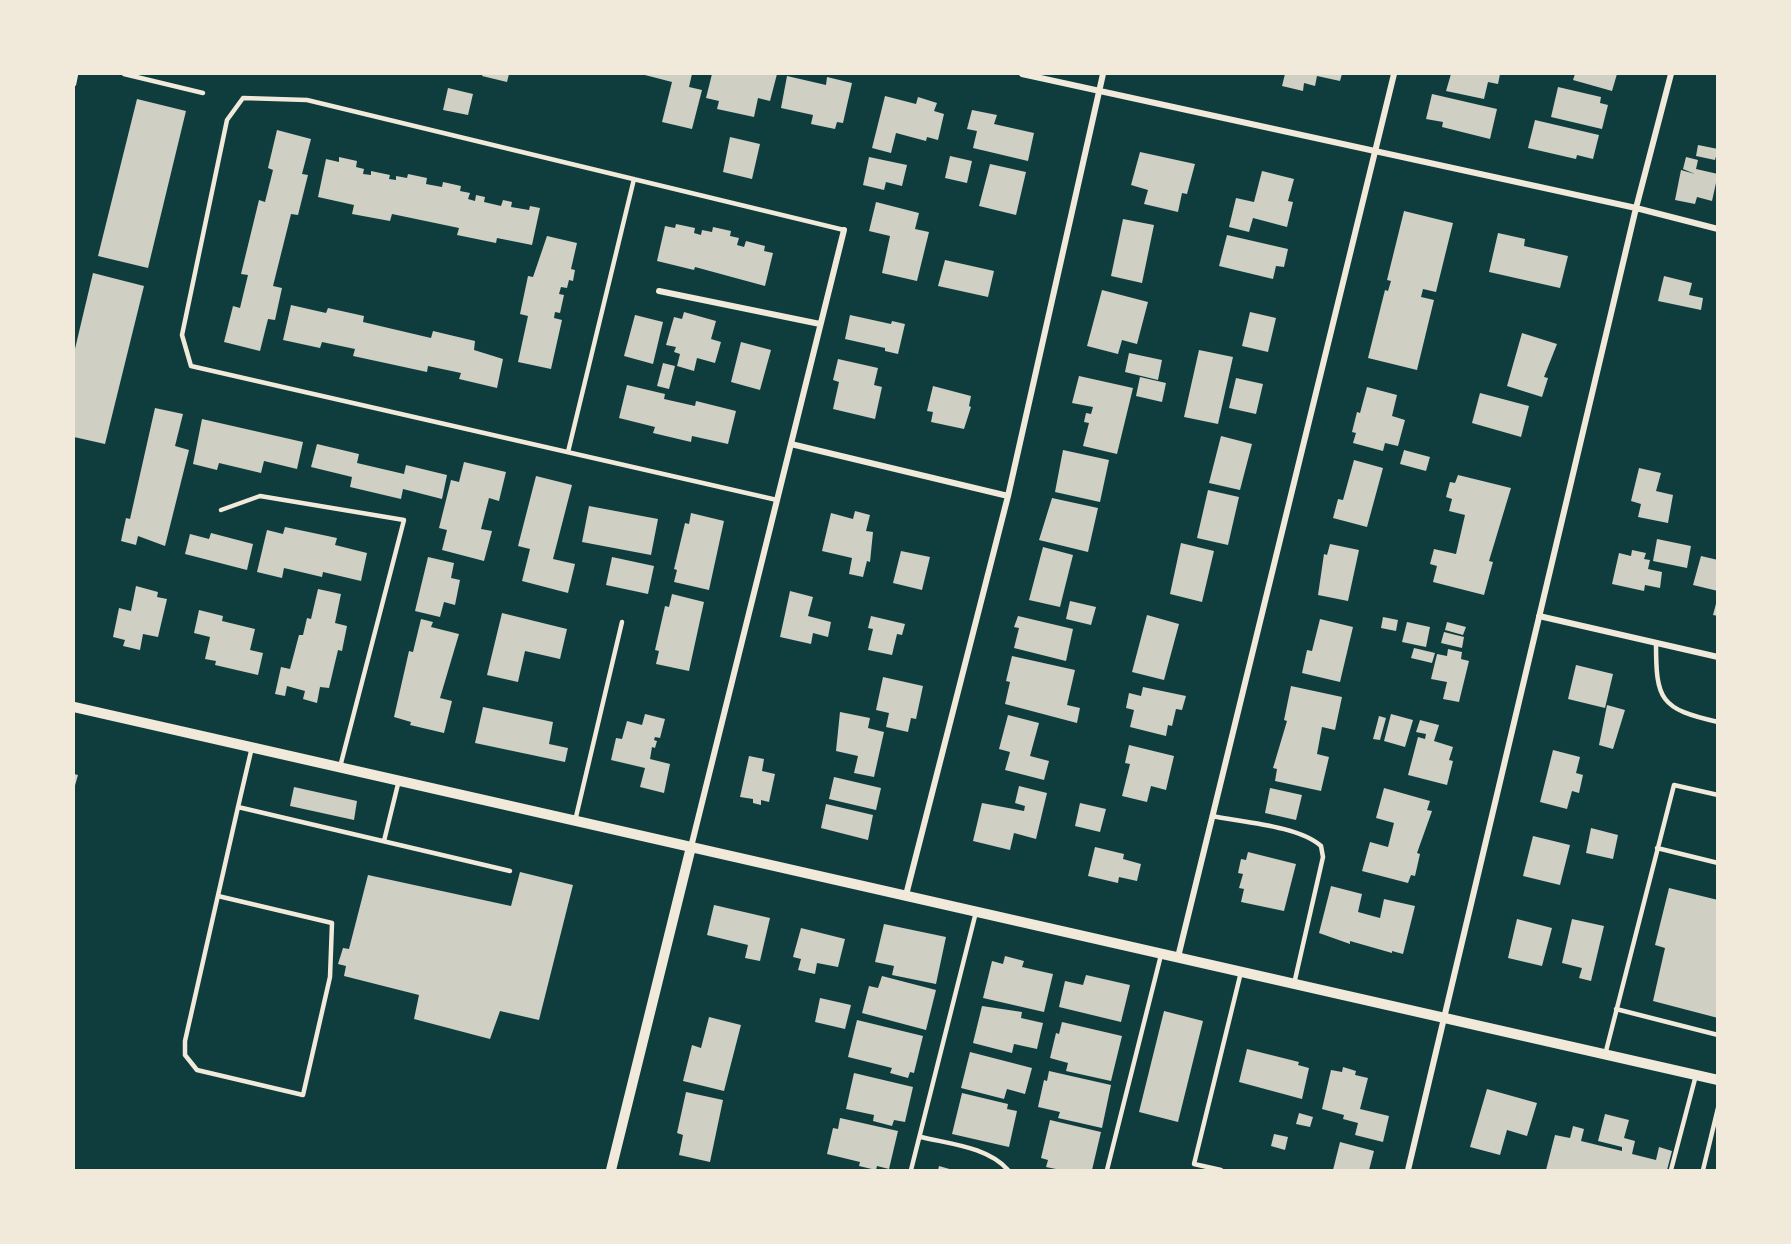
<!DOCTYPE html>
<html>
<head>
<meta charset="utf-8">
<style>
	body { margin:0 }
	#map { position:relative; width:1791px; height:1244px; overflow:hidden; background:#0f3d3e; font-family:"Libre Baskerville",serif }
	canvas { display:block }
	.frame { position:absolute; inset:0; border:75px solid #f1e9da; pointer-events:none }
</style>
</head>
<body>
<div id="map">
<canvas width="1791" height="1244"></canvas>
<div class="frame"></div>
</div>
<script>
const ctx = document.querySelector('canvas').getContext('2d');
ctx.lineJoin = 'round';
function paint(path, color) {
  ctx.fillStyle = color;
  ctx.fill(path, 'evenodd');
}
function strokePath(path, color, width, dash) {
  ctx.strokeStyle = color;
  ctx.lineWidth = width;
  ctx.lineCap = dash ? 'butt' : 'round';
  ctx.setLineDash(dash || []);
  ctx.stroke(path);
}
const building = new Path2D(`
	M483,74H509L507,82L482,76Z
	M641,74H692L689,87L702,90L692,129L662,122L672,82Z
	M712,74H777L770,101L758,98L754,117L717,109L719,101L706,98Z
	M1285,74H1342L1340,81L1317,76L1315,86L1304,83L1303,91L1282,86Z
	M1451,74H1500L1498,84L1488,82L1484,99L1446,91Z
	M1575,74H1617L1612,91L1573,80Z
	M787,76L826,85L827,77L852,83L843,123L837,122L835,129L811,124L813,115L781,108Z
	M1558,87L1601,97L1600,103L1608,105L1602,129L1551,117Z
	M448,88L473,94L468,115L443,110Z
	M1432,94L1497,109L1490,139L1442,127L1443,122L1426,119Z
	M885,96L916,104L918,97L937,103L934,111L944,114L938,140L927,137L926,141L896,133L891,153L872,148Z
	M137,99L186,111L148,268L98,256Z
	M972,110L997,115L994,124L1034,133L1028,161L973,148L977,131L967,129Z
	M1535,120L1599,135L1593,159L1577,155L1576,159L1528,148Z
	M277,130L311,139L302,174L308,175L298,215L291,214L273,286L282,288L275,320L268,319L260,351L224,342L233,306L240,308L248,275L241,274L259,200L265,202L273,170L268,168Z
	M730,137L760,144L752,179L723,172Z
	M1698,145L1718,149L1715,160L1696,156Z
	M1140,152L1195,164L1187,194L1182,193L1178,212L1144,204L1148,190L1131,185Z
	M950,156L972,161L967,183L945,178Z
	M339,157L357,161L356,167L364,169L363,174L371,175V171L390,175L389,179L396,180V176L407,178L408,174L427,178L426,184L442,187L443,182L461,186L460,191L470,193L468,199L475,201L476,195L485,197L484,202L501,206L503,200L512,202L511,207L529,210L530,206L540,208L532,245L497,238L496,243L457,235L459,228L392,214L390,221L352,214L354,205L318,197L326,159L339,162Z
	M869,157L907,165L902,186L886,182L884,190L863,185Z
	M1686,157L1698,160L1696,169L1718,174L1712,201L1697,197L1695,204L1675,200L1681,170L1695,174L1683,169Z
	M990,164L1026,172L1016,215L979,206Z
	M1262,171L1294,179L1288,201L1293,202L1287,227L1253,218L1249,232L1229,227L1236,198L1254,202Z
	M876,202L919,213L915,229L929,232L917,281L882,273L890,236L869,231Z
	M1404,211L1453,223L1436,292L1423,289L1421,297L1434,300L1417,370L1368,358L1385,290L1388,291L1391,281L1387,280Z
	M1123,219L1154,225L1142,283L1111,276Z
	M676,224L695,228L694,233L701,235L702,230L712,232L713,227L731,231L730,236L739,238L737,245L744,247L746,241L765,246L764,251L773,253L765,286L695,267L694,270L657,261L665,226L675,228Z
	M1498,233L1525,239L1524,246L1568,256L1560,288L1489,272Z
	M1227,235L1288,249L1284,267L1276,266L1273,279L1219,266Z
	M547,236L577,243L571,269L575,270L573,281L569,280L567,288L561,287L559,294L564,295L560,313L555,312L554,318L562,320L551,369L518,362L528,316L520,314L528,276L533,277Z
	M945,260L994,271L988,297L938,286Z
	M93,273L144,286L105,444L74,437V353Z
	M1664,276L1692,283L1689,295L1703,298L1701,310L1658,301Z
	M1102,290L1148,302L1137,344L1122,340L1118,354L1087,346Z
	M291,305L326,313L328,308L364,316L363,322L431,338L433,331L475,341L474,350L503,359L497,388L459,379L461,373L428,366L427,372L353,356L355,349L322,342L320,348L283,340Z
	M684,312L716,321L711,339L721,342L715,363L697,358L694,371L677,366L680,354L674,352L676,347L666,345L674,317L682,319Z
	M1250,312L1276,318L1268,352L1242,346Z
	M635,315L663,322L653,364L624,356Z
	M850,315L891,324L892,321L905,324L898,354L885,351V348L845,339Z
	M1522,333L1557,344L1544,377L1548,378L1542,397L1507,386Z
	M741,342L771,350L760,390L731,382Z
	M1199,350L1233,357L1218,424L1184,417Z
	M1129,353L1162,360L1158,380L1125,372Z
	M838,359L878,368L874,385L882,387L875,419L833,409L839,382L833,380Z
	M663,363L675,366L669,389L657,386Z
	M1079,376L1133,388L1117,454L1083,446L1089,423L1084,422L1086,413L1091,414L1093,407L1072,403Z
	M1140,377L1166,383L1162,402L1136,396Z
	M1236,378L1263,384L1256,414L1229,408Z
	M627,385L665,394L664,399L695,406L696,401L736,411L728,444L692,436L691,442L653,433L655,427L619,418Z
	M933,386L971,396L969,406L971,407L964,429L931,422L933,412L927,411Z
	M1367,387L1397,395L1392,416L1405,420L1398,446L1385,443L1383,451L1353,443L1356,433L1352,432L1357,412L1360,413Z
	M1480,393L1529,406L1521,437L1472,423Z
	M155,408L183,414L175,446L189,450L165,546L138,536L136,545L121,541L126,518L130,519Z
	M202,419L303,442L297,469L264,461L261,473L219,463L217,470L193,464Z
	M1221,436L1252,444L1240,490L1209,483Z
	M317,444L359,454L357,463L404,474L406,465L447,475L442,499L403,489L401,499L350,487L352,477L311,467Z
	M1063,450L1109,460L1100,502L1055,492Z
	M1404,450L1430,457L1426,471L1400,464Z
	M1354,460L1383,468L1367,527L1333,518L1338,499L1343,500Z
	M464,462L506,472L499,501L489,498L481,529L492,531L484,561L442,550L447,530L439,528L451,480L459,482Z
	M1639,468L1661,473L1656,491L1673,495L1668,523L1638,517L1641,504L1631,501Z
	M1458,475L1511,488L1489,561L1493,562L1484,595L1433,582L1437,566L1430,564L1434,549L1456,554L1465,515L1449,511L1452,499L1446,497L1450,482L1455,483Z
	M536,476L572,485L553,559L575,564L568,593L522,581L530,549L518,546Z
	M1208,490L1239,497L1228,545L1197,538Z
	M1052,498L1098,508L1088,552L1039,540Z
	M589,506L658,519L651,555L582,542Z
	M855,511L870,515L866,531L873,532L870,562L867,561L863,577L849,574L852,558L822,551L831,513L853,519Z
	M691,513L724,521L709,590L674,582L677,570L674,569L685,523L689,524Z
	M285,527L337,538L335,545L367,553L361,581L323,572L322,577L284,568L282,578L257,572L267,530L283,534Z
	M211,533L253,544L247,570L185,554L190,534L209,539Z
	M1657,539L1691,546L1687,568L1653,561Z
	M1181,543L1214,551L1202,602L1170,594Z
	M1330,544L1359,550L1348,601L1318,595L1324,554L1327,555Z
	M1043,547L1073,555L1060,607L1029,600Z
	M1632,550L1646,553L1644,559L1650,560L1648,569L1662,572L1660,588L1645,585L1644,591L1612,584L1619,553L1631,556Z
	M901,551L930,557L922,590L893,583Z
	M1701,556L1718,560V591L1693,585Z
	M428,557L454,563L451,578L460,580L455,605L444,602L440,617L415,611Z
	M612,557L654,566L648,594L606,585Z
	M136,586L158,592L157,597L167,599L158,637L143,634L140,650L123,646L125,640L113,637L119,608L131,611Z
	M318,589L341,594L335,623L347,626L342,651L338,650L329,688L320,687L317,703L303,699L305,691L287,686L285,696L275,694L281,667L290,669L299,635H303L307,618L311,619Z
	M790,591L813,597L808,616L831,622L828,637L813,633L811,644L780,637Z
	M672,594L704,602L689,671L656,664L659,651L655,650L665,606L669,607Z
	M1717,600H1718V616L1713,615Z
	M1070,601L1096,607L1091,625L1066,619Z
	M199,610L223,616L222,621L255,629L250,650L263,653L258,675L215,665L216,661L205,659L210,637L194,633Z
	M502,613L567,629L560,659L525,651L518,682L487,675Z
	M1147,615L1179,624L1164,680L1132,672Z
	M871,616L905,624L902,635L897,634L892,655L868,650L873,629L868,628Z
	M1018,616L1073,629L1066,661L1014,648L1019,628L1014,627Z
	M1383,617L1398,620L1396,631L1381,628Z
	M421,619L433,622L431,627L459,634L440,698L452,701L444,733L410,725L411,722L394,717L409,651L413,652Z
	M1320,619L1353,627L1340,682L1302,673L1307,650L1312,651Z
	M1407,622L1430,627L1426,647L1402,642Z
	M1447,622L1466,627L1463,635L1445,630Z
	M1444,632L1464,637L1462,648L1441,643Z
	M1414,648L1435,653L1432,663L1411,658Z
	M1448,649L1462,652L1461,659L1469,661L1459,702L1443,699L1447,682L1431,679L1437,654L1447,656Z
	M1012,656L1075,670L1067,705L1080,708L1077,723L1005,704L1010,682L1006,681Z
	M1576,665L1613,674L1605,708L1568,699Z
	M883,677L923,686L916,719L911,718L908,732L886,727L889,713L876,710Z
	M1291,686L1342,697L1335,730L1322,727L1317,754L1329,757L1321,791L1275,781L1277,769L1273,768L1287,721L1284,720Z
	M1143,687L1186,696L1182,710L1176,709L1172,726L1168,725L1166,736L1130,727L1134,710L1126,708L1129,693L1141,696Z
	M1607,705L1625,710L1613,749L1599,745Z
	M483,707L553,722L549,744L568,748L565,762L475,743Z
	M840,712L870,718L868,728L884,732L874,777L854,773L858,756L836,751Z
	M645,714L665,719L660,738L655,737L654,740L657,741L655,748L652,747L650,759L670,764L664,793L640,787L645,768L611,760L616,738L622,739L627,721L642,725Z
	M1391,714L1413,720L1405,747L1384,741Z
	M1008,715L1039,723L1030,756L1049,761L1044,780L1005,770L1010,752L999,749Z
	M1379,716L1386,718L1380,740L1373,739Z
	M1420,720L1439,725L1434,741L1453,747L1449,760L1453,761L1447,785L1408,775L1418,737L1425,739L1426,734L1416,732Z
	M1129,745L1174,756L1166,790L1151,786L1147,802L1122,796L1130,764L1125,763Z
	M1553,750L1580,757L1576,773L1583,775L1579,793L1572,791L1567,809L1540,802Z
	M749,756L764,759L762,771L775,774L769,802L761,800V805L753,803V799L740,797Z
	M74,774L78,775L74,789Z
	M834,777L881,788L876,810L829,799Z
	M1019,786L1047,793L1036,839L1014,833L1010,850L973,841L982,803L1024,811L1025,806L1015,803Z
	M294,787L357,801L354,820L290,806Z
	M1270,788L1302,795L1296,820L1265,813Z
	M1384,788L1430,801L1427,810L1432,811L1417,853L1420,854L1415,876L1411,875L1408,883L1362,871L1370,842L1388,847L1394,823L1376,818Z
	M1080,803L1106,809L1100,832L1075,826Z
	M826,804L873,815L868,840L821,828Z
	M1591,828L1618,835L1613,859L1586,853Z
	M1533,836L1570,845L1560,885L1523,876Z
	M1095,847L1124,854L1123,859L1141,864L1137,881L1119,877L1118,883L1088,876Z
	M1248,852L1296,864L1284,911L1241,902L1244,889L1239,888L1243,874L1238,873L1241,859L1246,860Z
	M520,872L573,885L539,1020L500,1011L490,1039L414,1019L419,995L344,976L346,966L338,964L343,948L349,949L368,875L511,906Z
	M1331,886L1362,894L1358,912L1380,918L1384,899L1415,906L1403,954L1392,951V953L1350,941V944L1319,933Z
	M1669,888L1718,900V1018L1653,1001L1665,948L1655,945Z
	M714,905L770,918L760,961L745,958L748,945L707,935Z
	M1517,919L1552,928L1542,966L1508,958Z
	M1572,919L1604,926L1591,981L1579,978L1582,968L1562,963Z
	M884,924L946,937L936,984L892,975L894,966L875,962Z
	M801,928L845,939L838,967L817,963L815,974L798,970L801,959L793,957Z
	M1005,956L1024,961L1022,967L1053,974L1044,1012L983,998L992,961L1003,964Z
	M1086,975L1130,985L1121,1022L1059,1007L1065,981L1083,985Z
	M882,976L936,990L926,1030L862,1013L869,986L878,988Z
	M820,998L851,1005L845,1029L815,1022Z
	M982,1006L1022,1012L1021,1018L1043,1023L1037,1049L1014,1044L1012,1053L973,1043Z
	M1164,1011L1203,1021L1178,1122L1139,1112Z
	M709,1017L741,1025L724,1091L683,1081L692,1045L701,1048Z
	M857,1020L923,1036L914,1073L910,1072L908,1078L890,1073L892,1068L848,1057Z
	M1062,1022L1122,1036L1111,1081L1066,1071L1068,1063L1050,1058L1056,1033L1059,1034Z
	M1247,1049L1299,1062L1298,1065L1309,1068L1302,1099L1239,1082Z
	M970,1052L1032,1068L1025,1094L1007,1089L1004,1099L961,1088Z
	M1343,1067L1356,1071L1355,1075L1368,1078L1360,1109L1389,1116L1383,1142L1355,1135L1358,1123L1343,1119L1344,1115L1322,1109L1331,1070L1342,1072Z
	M1049,1071L1111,1085L1102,1128L1058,1118L1060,1112L1038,1107L1044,1080L1047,1081Z
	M854,1073L913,1087L905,1122L894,1120L892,1126L873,1121L874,1115L846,1109Z
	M1487,1089L1537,1103L1527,1136L1507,1130L1500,1155L1470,1147Z
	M686,1092L723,1100L710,1162L679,1155L683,1135L677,1133Z
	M962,1093L1008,1104L1007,1109L1017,1111L1009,1147L952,1134Z
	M1299,1113L1313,1117L1310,1127L1296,1124Z
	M1605,1114L1629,1120L1624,1138L1635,1141L1632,1154L1656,1160L1659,1147L1672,1151L1667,1170H1546L1555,1135L1570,1138L1573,1126L1584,1129L1581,1141L1622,1151V1147L1598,1141Z
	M840,1118L898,1131L889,1169L877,1166L876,1170L859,1166L860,1162L827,1154L833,1128L838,1129Z
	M1050,1120L1101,1132L1092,1170H1061L1046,1167L1048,1160L1041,1158Z
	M1274,1134L1288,1137L1285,1150L1271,1146Z
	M1340,1142L1374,1151L1369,1170H1333Z
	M939,1166L953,1170H938Z`);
const service = new Path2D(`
	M124,74L203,93
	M74,84L76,74
	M568,452L634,179
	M777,500L191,366L182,335L227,120L243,98L307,100L844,230
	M221,510L260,496L404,520L340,767
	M1656,643C1656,700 1660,709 1718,722
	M252,747L238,807L510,871
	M1212,816C1242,822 1299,826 1321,846L1323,857L1294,984
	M575,821L622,622
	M384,841L399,780
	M1657,848L1718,863
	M218,896L332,923L330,977L303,1095L197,1070L185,1055V1041C203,963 221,885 238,807
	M1616,1009L1718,1035
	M1605,1055L1674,785L1718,795
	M921,1137C950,1144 988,1147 1008,1170
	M911,1170L976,912
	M1107,1170L1161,955
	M1221,1170L1194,1164L1241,972
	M1671,1170L1696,1075
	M1703,1170L1718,1108`);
const minor = new Path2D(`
	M1022,74L1636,208L1718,229
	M659,291L820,324
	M791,444L1008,496
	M1539,616L1718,657
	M691,847L844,230
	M906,895L1008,496L1103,74
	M1178,957L1394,74
	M1408,1170L1636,208L1671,74`);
const tertiary = new Path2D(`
	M74,707L1718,1080
	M611,1170L691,847`);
paint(building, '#cfcfc3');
strokePath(service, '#f1e9da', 4.5);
strokePath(minor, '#f1e9da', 6);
strokePath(tertiary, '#f1e9da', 10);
</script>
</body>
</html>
